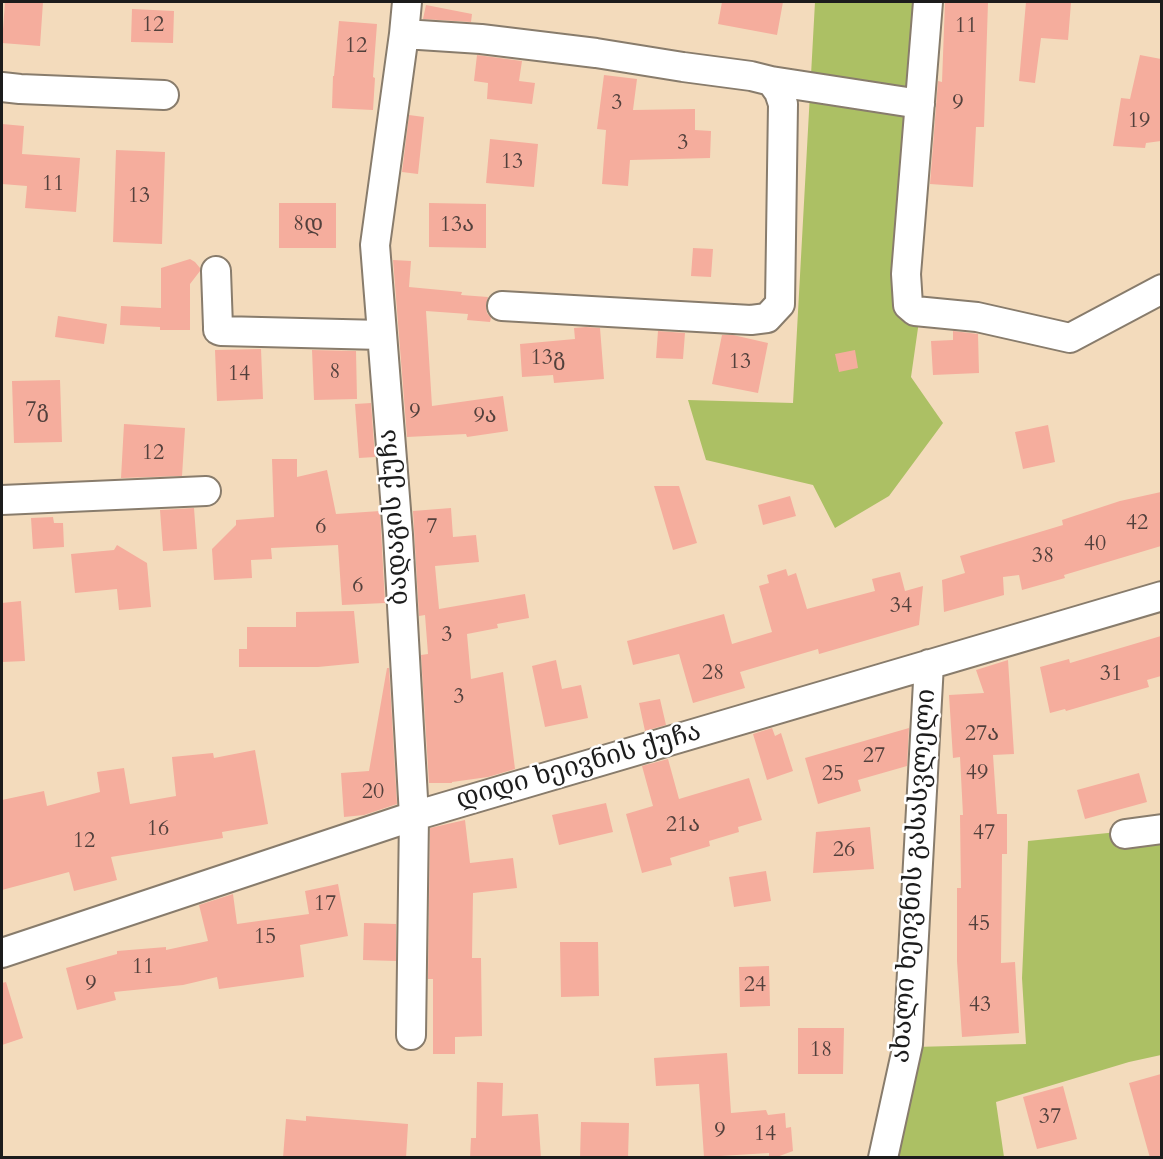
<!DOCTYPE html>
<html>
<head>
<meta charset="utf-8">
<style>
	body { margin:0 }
	#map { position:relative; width:1163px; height:1159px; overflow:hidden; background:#f3dbbc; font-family:Cardo,serif }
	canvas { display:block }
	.frame { position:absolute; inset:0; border:3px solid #1c1c1c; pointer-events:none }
</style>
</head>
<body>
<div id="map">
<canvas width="1163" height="1159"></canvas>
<div class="frame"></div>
</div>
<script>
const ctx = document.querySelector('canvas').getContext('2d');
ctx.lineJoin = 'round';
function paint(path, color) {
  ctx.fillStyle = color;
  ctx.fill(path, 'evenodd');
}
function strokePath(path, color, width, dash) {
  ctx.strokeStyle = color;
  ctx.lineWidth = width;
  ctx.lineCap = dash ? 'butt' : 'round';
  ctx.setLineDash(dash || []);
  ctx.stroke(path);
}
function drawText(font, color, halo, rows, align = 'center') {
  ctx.font = font + ' Cardo,"Noto Serif Georgian",serif';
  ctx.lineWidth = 5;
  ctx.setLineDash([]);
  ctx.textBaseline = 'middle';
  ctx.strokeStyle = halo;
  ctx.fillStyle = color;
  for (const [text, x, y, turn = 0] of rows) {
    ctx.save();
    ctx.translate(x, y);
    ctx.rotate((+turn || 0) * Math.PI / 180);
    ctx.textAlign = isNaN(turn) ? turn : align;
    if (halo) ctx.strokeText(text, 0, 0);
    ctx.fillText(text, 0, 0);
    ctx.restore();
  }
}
const green = new Path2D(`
	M815,2H918L919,321L911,377L943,423L889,496L835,528L813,485L706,460L688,400L793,403Z
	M1118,832L1161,835V1055L1129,1062L996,1102L1004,1157L894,1158L915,1047L1026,1044L1022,978L1028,841Z`);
const building = new Path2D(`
	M5,2H43L40,46L2,43Z
	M722,2H783L777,35L718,24Z
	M945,2H988L984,127H976L973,187L930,184L938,81L942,82Z
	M1026,2L1071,3L1068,40L1041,38L1035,83L1019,81Z
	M426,5L472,14L471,22L423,19Z
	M132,9L174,11L173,43L131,42Z
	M339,21L377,24L373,77L375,78L373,110L332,108L333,76H334Z
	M477,55L522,61L519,81L535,83L532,104L487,99L488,83L474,81Z
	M1140,55L1161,59V141L1146,143L1145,148L1113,146L1121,98L1130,99Z
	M604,75L637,79L633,110L695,109V130L711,131L710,158L630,160L628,186L602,184L606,130L597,129Z
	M409,115L424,117L418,174L402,172Z
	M2,124L24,126L22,154L80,158L76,212L25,208L27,186L2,184Z
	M490,139L538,144L534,187L486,183Z
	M116,150L165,152L162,244L113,242Z
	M279,203H336V248H279Z
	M429,203L486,204V248L429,247Z
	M693,248L713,249L711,277L691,276Z
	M190,259L195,262L200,268V271L190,284V330H160V327L120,325L121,306L161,308V268Z
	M393,260L411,261L409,287L462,292L461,295L488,297L486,306L487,313L491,318L490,322L467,320L468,314L426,311L432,406L503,396L508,431L467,437L466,434L407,437Z
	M58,316L107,324L104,344L55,337Z
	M586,327L600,328L604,379L554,383L553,375L522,377L520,344L575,339L574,328Z
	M658,331L685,333L683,359L656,358Z
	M953,331L978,334L979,373L933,375L931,341L953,340Z
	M722,335H733L768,343L758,393L712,384Z
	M261,349L263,399L217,401L215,350Z
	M312,350L356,351L357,399L314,400Z
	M855,350L858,368L839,372L835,354Z
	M60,380L62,442L14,443L12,381Z
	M371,403L375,457L359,458L355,404Z
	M124,424L185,428L182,476L121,478Z
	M1048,425L1055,462L1023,469L1015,432Z
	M272,459H297V477L327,470L336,514L380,511L385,603L342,605L338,545L271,548L272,559L251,560L252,578L214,580L212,549L236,525V520L274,517Z
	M654,486H679L697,543L673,550Z
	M1161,492V546L1064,575L1065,578L1022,590L1019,575L1003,577L1004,595L944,612L942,580L965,573L960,556L1063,525L1062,520L1120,501Z
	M790,496L796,516L763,525L758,505Z
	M194,508L197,549L163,551L160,510Z
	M451,508L453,537L476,535L479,562L435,566L439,609L525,594L529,618L497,624L498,628L467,634L471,679L503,672L515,769L488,777L452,782V783H429L421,655L428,654L425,615L419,616L413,511Z
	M53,517L54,523H63L64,547L33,549L31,518Z
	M117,545L147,563L151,607L119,610L117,589L75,593L71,554L114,550Z
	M786,569L788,576L796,573L807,609L875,591L872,579L900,572L905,591L923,586L919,625L819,654L818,649L740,672L745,688L693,703L679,654L633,665L627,641L724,614L732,644L772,632L759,586L769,583L767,575Z
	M21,601L25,661L2,662V603Z
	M354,611L359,663L318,667H239V649H247V627H296V612Z
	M1161,636V676L1147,680L1149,687L1066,711L1065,709L1050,713L1040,667L1069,659L1070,663Z
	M556,660L562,689L581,685L588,718L545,727L532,666Z
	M1008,660L1014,754L993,755L997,814H1007V854H1002L1001,963L1015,962L1019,1033L962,1037L957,961V888H961L960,815H963L960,757L953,758L949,695L984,693L976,670Z
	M387,668H389L397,804L364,815L344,817L341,773L369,771Z
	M660,699L666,725L645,731L639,703Z
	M772,728L775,736L781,733L793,771L767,780L753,734Z
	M909,728L907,766L858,780L861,791L818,804L805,758Z
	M255,750L268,824L222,832L223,838L111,857L117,880L74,891L69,872L2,890V800L44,791L47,806L100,792L97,772L124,768L130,804L176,796L172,757L213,753L214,758Z
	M668,759L679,799L749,778L762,820L738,827L739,832L709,841L710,846L670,858L672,865L642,873L626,814L653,806L642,766Z
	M1139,773L1147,802L1085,819L1077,790Z
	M606,803L613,832L559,845L552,815Z
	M465,820L470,863L513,858L517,888L473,893L472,958H481L482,1036L455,1037V1054H433V979H428L430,828Z
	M870,827L874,869L813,873L816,832Z
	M766,871L771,901L734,907L729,877Z
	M338,884L348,936L300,945L304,977L219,989L217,977L183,985L114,992L116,1000L77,1010L66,968L117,954V951L166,947V950L208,941L199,905L233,894L237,924L309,914L305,891Z
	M364,923L396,924V961L363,960Z
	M560,942H598L599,996L561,997Z
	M769,966L770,1006L740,1007L739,967Z
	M6,982L23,1038L2,1045V983Z
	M798,1028H844L843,1074H798Z
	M727,1053L731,1113L766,1110L768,1115L785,1113L786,1128L791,1127L793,1151L774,1158H769V1153L704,1157L699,1084L656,1086L654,1058Z
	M1161,1074V1158H1150L1129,1083Z
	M477,1082L503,1083L502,1116L538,1114L541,1158H470L471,1138H476Z
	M1063,1086L1077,1139L1037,1149L1023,1097Z
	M306,1116L408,1124L406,1158H283L286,1119L306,1121Z
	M581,1122L629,1123L628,1158H580Z`);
const minor = new Path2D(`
	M407,2L404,34L375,245L398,535L414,816L411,1035
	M928,2L906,274L908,305L915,311L977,317L1070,338L1162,289
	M404,34L481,39L596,53L683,67L751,76L771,81L920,104
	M2,87L20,89L164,95
	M216,271L218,327V330L221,331L382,335
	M502,306L751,320L767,318L780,304L783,104L779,92L771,81
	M2,500L206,491
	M1125,834L1162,829
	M2,953L414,816L1162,596
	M883,1158L908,1044L929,664`);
const numberNames = [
	["12",153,26],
	["11",966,27],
	["12",356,47],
	["3",617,104],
	["9",958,104],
	["19",1139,122],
	["3",683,144],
	["13",512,163],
	["11",53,185],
	["13",139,197],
	["8დ",308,225],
	["13ა",457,226],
	["13გ",548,359],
	["13",740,363],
	["8",335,373],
	["14",239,375],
	["7გ",37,411],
	["9",415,413],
	["9ა",485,417],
	["12",153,454],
	["42",1137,524],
	["6",321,528],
	["7",432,528],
	["40",1095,545],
	["38",1043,557],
	["6",358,587],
	["34",901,607],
	["3",447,636],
	["28",713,674],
	["31",1111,675],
	["3",459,698],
	["27ა",982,735],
	["27",874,757],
	["49",977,774],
	["25",833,775],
	["20",373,793],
	["21ა",683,826],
	["16",158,830],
	["47",984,834],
	["12",84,842],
	["26",844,851],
	["17",325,905],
	["45",979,925],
	["15",265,938],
	["11",143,968],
	["9",91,985],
	["24",755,986],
	["43",980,1006],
	["18",821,1051],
	["37",1050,1118],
	["9",720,1132],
	["14",765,1135]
];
const streetNames = [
	["ბადაგის ქუჩა",395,517,-94],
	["დიდი ხეივნის ქუჩა",579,767,-16],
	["ახალი ხეივნის გასასვლელი",915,876,-86]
];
paint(green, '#acc064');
paint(building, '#f5ad9d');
strokePath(minor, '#887c6c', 32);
strokePath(minor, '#fff', 28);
drawText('22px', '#52403c', null, numberNames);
drawText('26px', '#1c1c1c', '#fff', streetNames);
</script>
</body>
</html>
